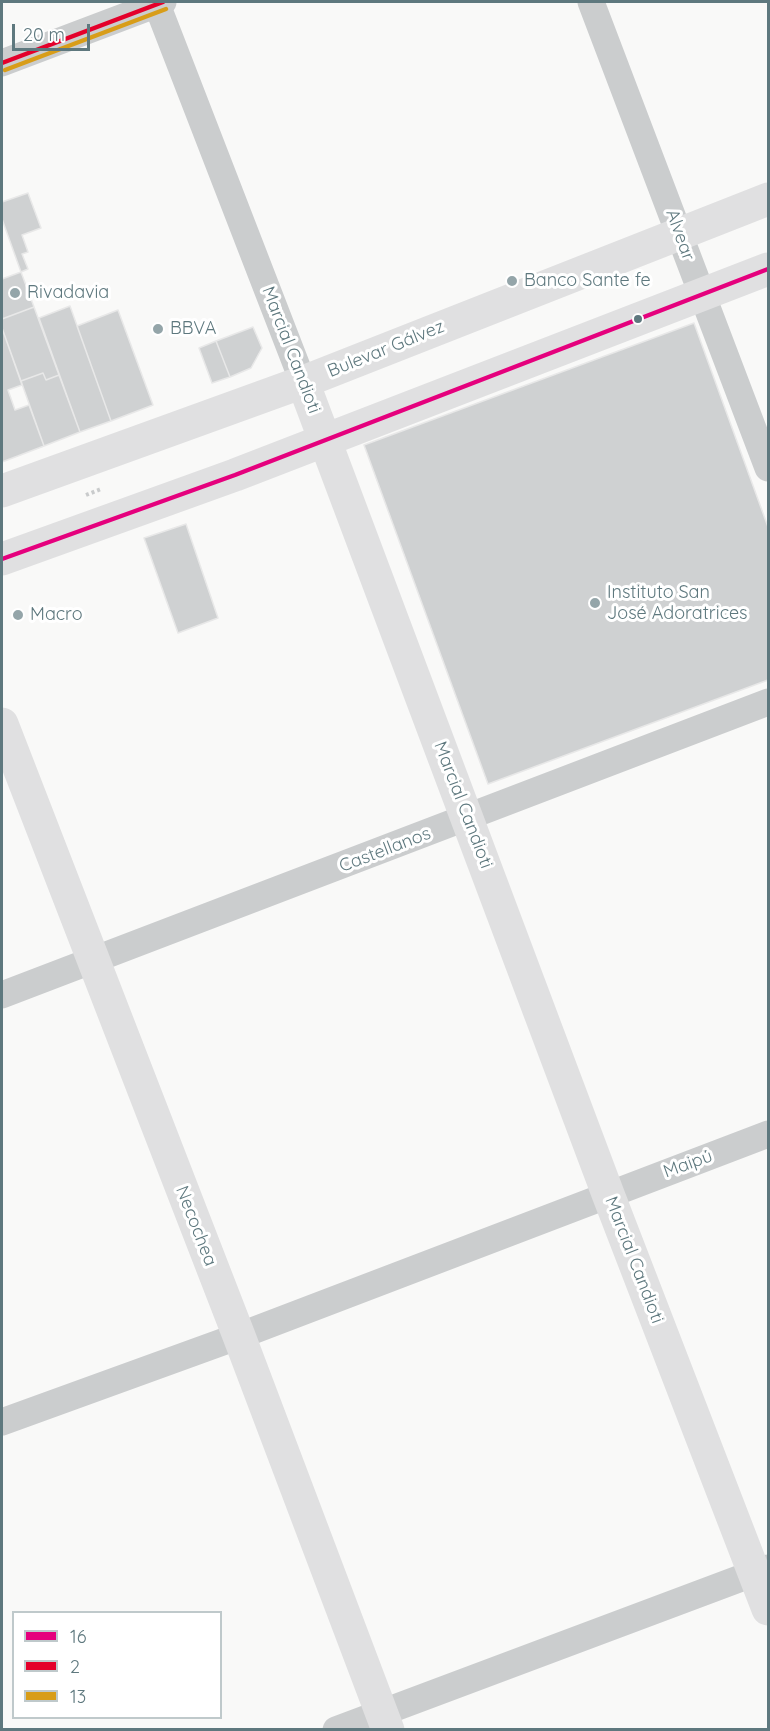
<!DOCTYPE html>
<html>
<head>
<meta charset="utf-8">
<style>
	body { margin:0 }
	#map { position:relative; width:770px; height:1731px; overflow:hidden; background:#f9f9f8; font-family:Quicksand,sans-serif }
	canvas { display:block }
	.frame { position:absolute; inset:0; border:3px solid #5e787e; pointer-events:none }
	.legend { position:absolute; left:12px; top:1611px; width:210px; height:108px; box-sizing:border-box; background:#fff; border:2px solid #bfc9cb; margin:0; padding:8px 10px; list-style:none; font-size:18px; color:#5e787e }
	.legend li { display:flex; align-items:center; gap:12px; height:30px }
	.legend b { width:30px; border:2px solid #bfc9cb }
	.scale { position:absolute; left:12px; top:24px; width:78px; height:27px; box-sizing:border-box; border:3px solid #5e787e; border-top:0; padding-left:8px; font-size:18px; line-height:21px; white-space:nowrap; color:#5e787e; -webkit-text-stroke:4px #fff; paint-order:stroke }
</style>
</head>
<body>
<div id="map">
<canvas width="770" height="1731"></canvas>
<div class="frame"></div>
<ul class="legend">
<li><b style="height:8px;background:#e5007d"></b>16</li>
<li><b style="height:8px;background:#e4002b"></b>2</li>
<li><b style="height:8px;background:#d89d19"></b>13</li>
</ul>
<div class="scale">20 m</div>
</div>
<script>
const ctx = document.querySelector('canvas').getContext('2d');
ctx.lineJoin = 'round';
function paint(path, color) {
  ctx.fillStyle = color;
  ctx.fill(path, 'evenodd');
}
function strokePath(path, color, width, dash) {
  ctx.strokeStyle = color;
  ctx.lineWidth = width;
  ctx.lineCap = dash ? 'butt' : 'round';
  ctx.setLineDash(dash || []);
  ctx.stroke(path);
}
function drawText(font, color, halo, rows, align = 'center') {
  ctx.font = font + ' Quicksand,sans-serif';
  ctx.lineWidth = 6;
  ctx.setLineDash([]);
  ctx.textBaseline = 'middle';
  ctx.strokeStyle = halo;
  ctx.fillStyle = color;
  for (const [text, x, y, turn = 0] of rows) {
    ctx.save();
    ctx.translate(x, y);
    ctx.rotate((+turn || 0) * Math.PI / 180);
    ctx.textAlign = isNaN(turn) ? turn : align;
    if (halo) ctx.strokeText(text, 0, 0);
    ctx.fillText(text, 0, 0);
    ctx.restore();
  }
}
const building = new Path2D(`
	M28,193L41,228L22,235L28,252L22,254L28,269L21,272L2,219V202Z
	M21,272L34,307L2,319V279Z
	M70,306L111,421L80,432L39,318Z
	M34,307L59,375L46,380L43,373L21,381L2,328V319Z
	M118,310L153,405L111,421L77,326Z
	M694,323L768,527V680L488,784L364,445Z
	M253,327L262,348L251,368L230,377L216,341Z
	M2,328L22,385L8,390L15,410L29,405L44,446L2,462Z
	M216,341L230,377L212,383L199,348Z
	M43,373L46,380L59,375L80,432L44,446L21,381Z
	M186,524L218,618L178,633L144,538Z`);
const path = new Path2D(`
	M86,495L101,489`);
const minor = new Path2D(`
	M156,2L303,382
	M591,2L768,468
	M2,63L163,2
	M2,995L768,702
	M2,1422L239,1336L768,1134
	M336,1730L768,1568`);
const major = new Path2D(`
	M303,382L608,1194L768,1609
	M2,491L303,382L768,199
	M2,559L235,475L768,269
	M2,724L239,1336L388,1730`);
const bus1 = new Path2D(`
	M2,559L235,475L768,269`);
const bus2 = new Path2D(`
	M2,63L163,2`);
const bus3 = new Path2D(`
	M5,70L166,9`);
const markers = [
	[512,281,6,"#94a5a9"],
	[15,293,6,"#94a5a9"],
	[638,319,5,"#5e787e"],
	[158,329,6,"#94a5a9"],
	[595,603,6,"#94a5a9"],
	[18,615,6,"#94a5a9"]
];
const streetNames = [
	["Alvear",680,235,70],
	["Bulevar Gálvez",386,349,-22],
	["Marcial Candioti",291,350,69],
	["Marcial Candioti",463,805,69],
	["Castellanos",385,850,-21],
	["Maipú",688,1164,-20],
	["Necochea",196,1226,69],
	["Marcial Candioti",634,1260,69]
];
const poiNames = [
	["Banco Sante fe",524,281],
	["Rivadavia",27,293],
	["BBVA",170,329],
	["Instituto San",607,593],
	["José Adoratrices",607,614],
	["Macro",30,615]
];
paint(building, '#cfd1d2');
strokePath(building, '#e8e8e8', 1.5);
strokePath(path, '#c9cbcc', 4, [3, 3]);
strokePath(minor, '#cbcdce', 27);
strokePath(major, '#e0e0e1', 33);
strokePath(bus1, '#e5007d', 4.5);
strokePath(bus2, '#e4002b', 4.5);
strokePath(bus3, '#d89d19', 4.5);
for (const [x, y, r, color] of markers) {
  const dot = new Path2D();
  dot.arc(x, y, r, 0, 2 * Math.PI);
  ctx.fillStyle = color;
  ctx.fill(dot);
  strokePath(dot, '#fff', 2);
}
drawText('18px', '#5e787e', '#fff', streetNames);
drawText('18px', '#5e787e', '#fff', poiNames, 'left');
</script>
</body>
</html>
